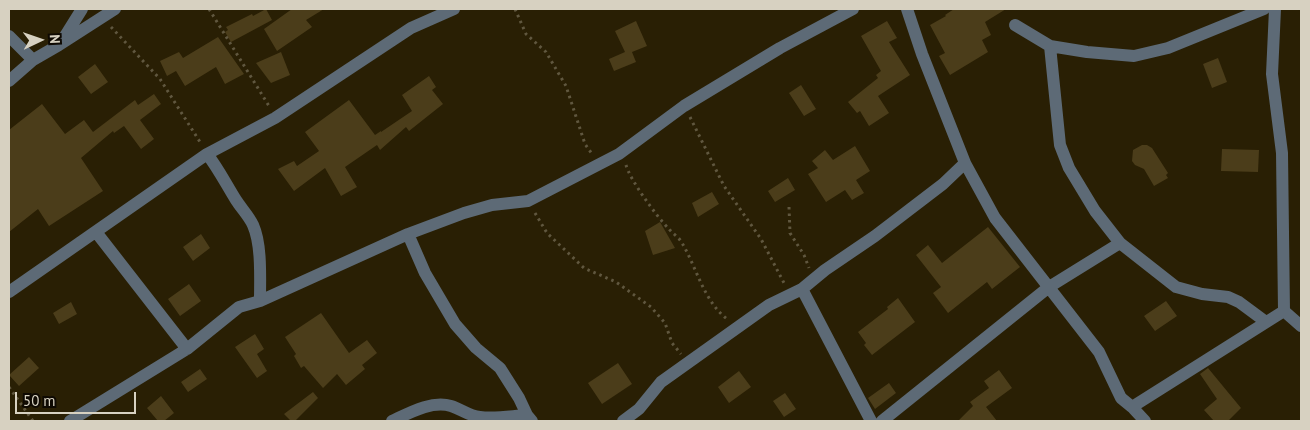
<!DOCTYPE html>
<html>
<head>
<meta charset="utf-8">
<style>
	body { margin:0 }
	#map { position:relative; width:1310px; height:430px; overflow:hidden; background:#291f04; font-family:"PT Sans",sans-serif }
	canvas { display:block }
	.frame { position:absolute; inset:0; border:10px solid #d7d1c1; pointer-events:none }
	.north { position:absolute; left:15px; top:15px; width:50px; height:50px; -webkit-text-stroke:4px #0e0902; paint-order:stroke; rotate:87deg; font-size:14px; font-weight:700; line-height:20px; text-align:center; color:#d7d1c1 }
	.north::after { content:''; display:block; margin:auto; width:18px; height:22px; background:#d7d1c1; clip-path:polygon(50% 0,100% 100%,50% 72%,0 100%) }
	.scale { position:absolute; left:15px; top:392px; width:121px; height:22px; box-sizing:border-box; border:2px solid #d7d1c1; border-top:0; padding-left:6px; font-size:15px; line-height:18px; white-space:nowrap; color:#d7d1c1; -webkit-text-stroke:4px #0e0902; paint-order:stroke }
</style>
</head>
<body>
<div id="map">
<canvas width="1310" height="430"></canvas>
<div class="frame"></div>
<div class="north">N</div>
<div class="scale">50 m</div>
</div>
<script>
const ctx = document.querySelector('canvas').getContext('2d');
ctx.lineJoin = 'round';
function paint(path, color) {
  ctx.fillStyle = color;
  ctx.fill(path, 'evenodd');
}
function strokePath(path, color, width, dash) {
  ctx.strokeStyle = color;
  ctx.lineWidth = width;
  ctx.lineCap = dash ? 'butt' : 'round';
  ctx.setLineDash(dash || []);
  ctx.stroke(path);
}
const building = new Path2D(`
	M266,9L272,20L231,42L225,32L228,30L226,27L252,14L253,16Z
	M292,9H324L306,20L312,27L277,51L264,29Z
	M954,9H1006L985,22L991,35L982,40L988,52L950,75L939,56L945,53L930,25L946,16L945,15Z
	M636,21L647,46L632,52L636,62L614,71L609,59L625,52L615,31Z
	M887,21L897,38L889,42L910,75L878,96L889,113L869,126L860,111L857,113L848,102L878,78L876,75L881,71L861,36Z
	M218,37L244,74L225,84L216,67L185,86L176,71L167,76L160,61L179,52L183,58Z
	M281,52L290,75L271,83L256,63Z
	M1218,58L1227,82L1212,88L1203,64Z
	M95,64L108,82L91,94L78,77Z
	M429,76L436,87L432,90L443,104L409,131L406,127L380,150L377,145L345,167L357,187L341,196L325,168L294,191L278,169L294,161L297,166L319,151L305,132L349,100L375,135L381,131V132L412,111L402,95Z
	M801,85L816,109L804,116L789,93Z
	M154,94L161,104L140,120L154,139L141,149L124,126L114,133L113,131L81,158L103,191L49,226L38,209L9,232V130L42,104L65,134L84,120L93,132L135,100L138,105Z
	M1142,145H1147L1152,148L1168,173L1166,175L1168,178L1154,186L1144,169L1135,165L1132,161L1133,150Z
	M855,146L870,171L856,180L864,193L852,200L845,190L826,202L808,174L818,168L812,161L825,150L833,160Z
	M1222,149L1259,150L1258,172L1221,171Z
	M788,178L795,190L775,202L768,191Z
	M712,192L719,204L698,217L692,203Z
	M660,222L675,248L653,255L645,231Z
	M988,227L1020,267L992,289L987,282L948,313L933,293L941,287L916,255L928,245L942,263Z
	M201,234L210,248L193,261L183,247Z
	M189,284L201,301L180,316L168,299Z
	M898,298L915,322L872,355L864,345L866,343L858,332L888,309L887,307Z
	M1166,301L1177,316L1155,331L1144,316Z
	M71,302L77,314L59,324L53,313Z
	M321,313L349,353L367,340L377,353L362,365L365,369L346,385L337,374L323,388L304,366L301,368L294,356L296,354L285,337Z
	M255,334L264,349L257,354L267,371L257,378L235,347Z
	M29,357L39,368L19,386L9,375Z
	M618,363L632,384L602,404L588,383Z
	M1208,368L1241,408L1228,421H1214L1204,410L1217,399L1200,374Z
	M200,369L207,379L188,392L181,382Z
	M999,370L1012,388L986,407L997,421H958L973,406L970,402L989,388L984,381Z
	M739,371L751,387L729,403L718,387Z
	M889,383L896,393L875,409L868,398Z
	M313,392L318,398L295,421H291L284,414Z
	M785,393L796,409L784,417L773,401Z
	M161,396L174,413L164,421H158L147,408Z`);
const path = new Path2D(`
	M209,9L269,106
	M515,9L526,34L546,52L566,86L585,144L592,154
	M111,27L160,79L200,142
	M690,117L724,186L761,239L784,283
	M626,165C630,180 657,217 669,229C673,234 679,237 682,243C697,268 703,300 727,319
	M789,207L790,233L804,255L809,268
	M535,213L547,233L584,268L616,282L651,307L665,323L672,343L681,354
	M9,387L33,421`);
const minor = new Path2D(`
	M907,9L922,54L965,163L995,218L1099,352L1121,398L1132,407L1145,421
	M1275,9L1272,74L1282,153L1284,311L1301,326
	M1015,25L1050,46L1087,52L1134,56L1168,48L1264,9
	M9,36L33,60
	M62,41L82,9
	M1050,46L1060,145L1069,168L1095,211L1120,243L1176,287L1202,294L1228,297L1239,302L1266,322
	M9,81L33,60L59,45L115,9
	M207,154C218,168 226,184 236,200C241,208 249,216 253,225C262,245 260,279 260,301
	M96,232L187,349
	M408,234L464,213L492,205L528,201L619,154L684,106L780,48L853,9
	M802,289L871,421
	M9,292L207,154L275,118L411,28L454,9
	M1132,407L1284,311
	M70,421L187,349L239,307L260,301L408,234L425,273L455,324L476,348L500,368L519,398L527,415L532,421
	M392,421C409,413 432,400 451,406C461,409 469,416 480,417C495,419 511,416 527,415
	M623,421L639,409L661,382L769,305L802,289L825,270L875,236L943,184L965,163
	M882,421L1049,287L1120,243`);
paint(building, '#4b3d1a');
strokePath(path, '#60573f', 3, [2.5, 4]);
strokePath(minor, '#5d6a76', 12);
</script>
</body>
</html>
